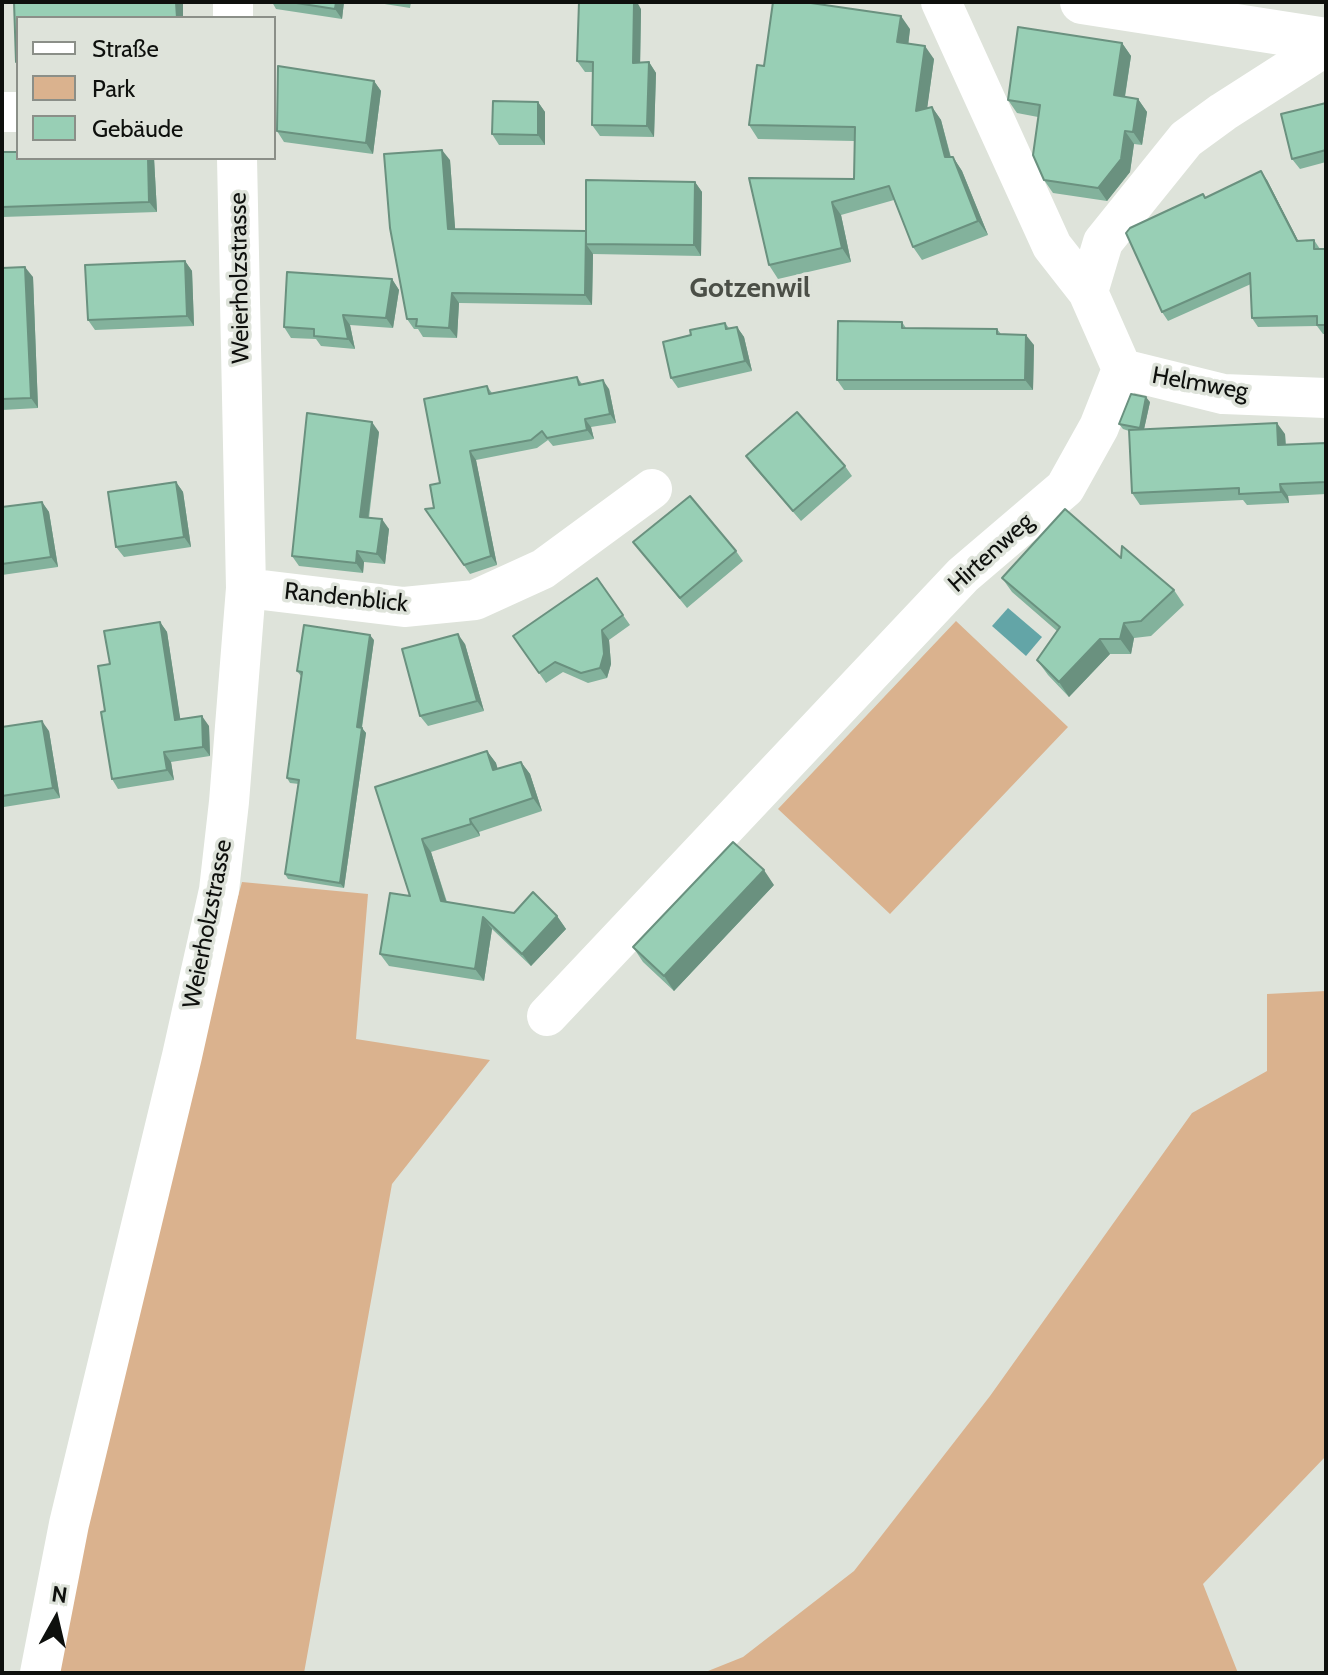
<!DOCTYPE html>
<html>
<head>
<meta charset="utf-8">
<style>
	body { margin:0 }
	#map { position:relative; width:1328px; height:1675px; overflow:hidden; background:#dee3da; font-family:Cabin,sans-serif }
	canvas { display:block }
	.frame { position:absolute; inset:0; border:4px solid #0e100d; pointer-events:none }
	.legend { position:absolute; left:16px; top:16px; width:260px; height:144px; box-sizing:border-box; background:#dee3da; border:2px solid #8b8f88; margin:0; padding:10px 14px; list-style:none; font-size:24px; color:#0e100d }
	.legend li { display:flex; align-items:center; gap:16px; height:40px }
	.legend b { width:40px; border:2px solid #8b8f88 }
	.north { position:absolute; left:16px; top:1579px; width:80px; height:80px; -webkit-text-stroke:6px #dee3da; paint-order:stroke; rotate:8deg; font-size:22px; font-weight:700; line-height:32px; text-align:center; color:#0e100d }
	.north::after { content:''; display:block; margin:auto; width:28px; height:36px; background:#0e100d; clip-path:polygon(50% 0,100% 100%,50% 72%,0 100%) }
</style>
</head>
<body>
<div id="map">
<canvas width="1328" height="1675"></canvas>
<div class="frame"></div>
<ul class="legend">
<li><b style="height:10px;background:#fff"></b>Straße</li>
<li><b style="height:22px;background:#dab28e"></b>Park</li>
<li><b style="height:22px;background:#98cfb5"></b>Gebäude</li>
</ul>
<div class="north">N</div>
</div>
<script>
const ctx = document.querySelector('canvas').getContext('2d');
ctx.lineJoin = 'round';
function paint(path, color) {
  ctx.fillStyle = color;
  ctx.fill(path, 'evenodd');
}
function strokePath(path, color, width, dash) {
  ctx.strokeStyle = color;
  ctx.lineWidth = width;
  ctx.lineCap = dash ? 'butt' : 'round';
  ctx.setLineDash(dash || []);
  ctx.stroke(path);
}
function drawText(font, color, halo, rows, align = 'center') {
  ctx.font = font + ' Cabin,sans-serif';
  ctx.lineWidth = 7;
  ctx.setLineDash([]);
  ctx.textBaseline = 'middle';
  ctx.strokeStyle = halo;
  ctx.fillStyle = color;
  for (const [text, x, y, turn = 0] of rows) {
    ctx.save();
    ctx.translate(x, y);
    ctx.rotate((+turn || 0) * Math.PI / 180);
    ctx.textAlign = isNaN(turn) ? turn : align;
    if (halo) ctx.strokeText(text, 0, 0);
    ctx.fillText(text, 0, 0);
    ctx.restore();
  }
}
const green = new Path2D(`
	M956,621L1068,727L890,914L778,809Z
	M242,882L368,894L356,1039L490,1060L392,1184L304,1673H51L193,1060Z
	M1326,991V1456L1203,1584L1238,1673H703L743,1657L854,1571L990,1396L1192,1113L1267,1071V994Z`);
const water = new Path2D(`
	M1008,608L1042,637L1026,656L992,626Z`);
const minor = new Path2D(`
	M233,2V18
	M2,112H18
	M1088,292L1103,242L1186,139L1223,112L1326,46
	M1122,369L1223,394L1326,398
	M246,588L404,607L475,600L543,569L652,489
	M547,1016L963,575L1065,488L1099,427L1122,369L1088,292L1052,246L941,2
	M40,1673L69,1524L182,1056L219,890L229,802L246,588L237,158`);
const tertiary = new Path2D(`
	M1082,2L1326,40`);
const wall = new Path2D(`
	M272,2H344L342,19L276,9Z
	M372,2H411L410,8Z
	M641,9L640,62H649L656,73L654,137L600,136L592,125L593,72H585L577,61Z
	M910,29L908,44L934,59L927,108L932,107L941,120L951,157H953L962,171L988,235L922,260L913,247L894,200L841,215L851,262L778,279L769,265L854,179V141L758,139L749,125L764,66Z
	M1122,43L1131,56L1125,97L1138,99L1147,112L1142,145L1134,144L1130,172L1107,201L1053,193L1044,180L1038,117L1017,113L1008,100Z
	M374,81L381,91L373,154L284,142L277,131Z
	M538,102L545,112V145H499L492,134Z
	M1326,103V162L1300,169L1292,159Z
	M2,152L154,158L157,212L2,217Z
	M450,160L455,229L586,231L695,182L702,192L701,256L593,254L592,305L459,303L457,338L423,337L418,329H414L407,319Z
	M1267,180L1298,241L1314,240L1320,249H1326V334H1323L1317,326L1258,327L1252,318L1251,284L1168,321L1162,312L1206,198Z
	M185,261L192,271L194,326L95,330L88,320Z
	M2,268L33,277L38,408L2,410Z
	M392,279L399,290L393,328L350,325L355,349L321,346L316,339L291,338L284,327Z
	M902,322L906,328L997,329L1001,334L1034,345L1033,390H844L837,380Z
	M725,323L729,328L737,327L744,337L752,371L678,388L671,378L691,335Z
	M577,377L582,384L609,389L616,423L591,427L594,439L553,446L548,440L537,448L476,460L497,565L470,574L425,509L434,508L440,483L487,386L492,393Z
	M1150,402L1144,429L1285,434L1286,445L1326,443V494L1288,496L1289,503L1247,505L1243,500L1140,505L1132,493L1129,431L1123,429L1119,424Z
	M379,432L369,518L389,529L385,564L364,562L363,573L299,566L292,556Z
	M746,456L845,466L852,476L801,521L753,466Z
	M176,482L183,492L191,547L124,557L116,547Z
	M42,502L49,512L58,567L2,575V507Z
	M633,542L736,551L743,561L687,608Z
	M1121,558L1174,590L1184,605L1151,636L1134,638L1131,654H1110L1069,697L1048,675L1037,660L1057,631L1012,592L1002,578Z
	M597,578L630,625L609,640L611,664L607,678L588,683L563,672L546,683L513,636Z
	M160,622L167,632L180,719L209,726L210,756L171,762L174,780L118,789L112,779L110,664Z
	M374,640L362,728L366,733L344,888L288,879L285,874L299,784L290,783L287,778L301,676L297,671Z
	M465,644L484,711L428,726L420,716Z
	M2,727L49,731L60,798L4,807L2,804Z
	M487,751L496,763L497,769L521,762L530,774L542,811L479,832L480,836L431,852L447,902L514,913L557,916L566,929L531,966L492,929L484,981L389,966L380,954L410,896L375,787Z
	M774,885L674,991L643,962L633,947Z`);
const shadedWall = new Path2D(`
	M176,2H183V18H177Z
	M336,2H344L342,19L335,9Z
	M634,2H637L641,9L640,73L633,63Z
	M901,16L910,29L907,56L897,42Z
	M1122,43L1131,56L1123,108L1114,95Z
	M925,46L934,59L925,124L916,111Z
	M649,62L656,73L654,137L647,126Z
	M374,81L381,91L373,154L366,143Z
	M1138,99L1147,112L1142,145L1133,132Z
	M538,102L545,112V145L538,135Z
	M932,107L941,120L954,171L945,157Z
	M1125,131L1134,144L1130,172L1107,201L1098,188Z
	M442,150L450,160L456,240L448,229Z
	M953,157L962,171L988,235L978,221Z
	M148,158H154L157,212L149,202Z
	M1261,171L1267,180L1303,250L1297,241Z
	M695,182L702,192L701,256L694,245Z
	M832,202L841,215L851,262L842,248Z
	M586,231V244L593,254L592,305L585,295Z
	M185,261L192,271L194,326L187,316Z
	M25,267L33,277L38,408L31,398Z
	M392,279L399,290L393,328L386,318Z
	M452,293L459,303L457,338L449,328Z
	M343,315L350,325L355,349L348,339Z
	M737,327L744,337L752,371L745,361Z
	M1026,335L1034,345L1033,390L1025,380Z
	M603,380L609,389L616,423L610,414Z
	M1146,397L1150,402L1143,434L1140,428Z
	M585,419L591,427L594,439L587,430Z
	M372,422L379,432L367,527L360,517Z
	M1277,423L1285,434L1286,456L1278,445Z
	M470,451L476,460L497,565L491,556Z
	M176,482L183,492L191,547L184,537Z
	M1280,484L1288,496L1289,503L1281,492Z
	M42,502L49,512L58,567L51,557Z
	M382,519L389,529L385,564L377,554Z
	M357,551L364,562L363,573L356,563Z
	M160,622L167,632L182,730L175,720Z
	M1124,623L1134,638L1131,654L1120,639Z
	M602,630L609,640L611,664L607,678L600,668Z
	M458,634L465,644L484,711L477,701Z
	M370,635L374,640L361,732L357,727Z
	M1100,639L1110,654L1069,697L1059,682Z
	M202,716L209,726L210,756L203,747Z
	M42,721L49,731L60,798L53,788Z
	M362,728L366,733L344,888L340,883Z
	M487,751L496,763L502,783L493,770Z
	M164,752L171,762L174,780L167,770Z
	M521,762L530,774L542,811L533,798Z
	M470,819L479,832L480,836L471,824Z
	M422,839L431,852L450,914L441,901Z
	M764,870L774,885L674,991L664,976Z
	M557,916L566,929L531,966L522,954Z
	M483,917L492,929L484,981L475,969Z`);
const building = new Path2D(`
	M14,2H176L177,18H18V62H16Z
	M290,2H336L335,9Z
	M579,2H634L633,63L649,62L647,126L592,125L593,62L577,61Z
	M773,2H804L901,16L897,42L925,46L916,111L932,107L945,157H953L978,221L913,247L889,186L832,202L842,248L769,265L749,178L854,179L855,127L749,125L757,65L764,66Z
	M1018,27L1122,43L1114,95L1138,99L1133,132L1125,131L1121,159L1098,188L1044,180L1033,155L1040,105L1008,100Z
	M278,66L374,81L366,143L277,131Z
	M493,101L538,102V135L492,134Z
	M1326,103V150L1292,159L1281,114Z
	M442,150L448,229L586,231L585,295L452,293L449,328L416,326L417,319H407L390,228L384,154Z
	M2,152H18V158H148L149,202L2,207Z
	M1261,171L1297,241L1314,240V249H1326V325H1317V316L1252,318L1250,273L1162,312L1126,233L1130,228L1203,194L1205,198Z
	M586,180L695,182L694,245L586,244Z
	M185,261L187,316L88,320L85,265Z
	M25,267L31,398L2,399V268Z
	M287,272L392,279L386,318L343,315L348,339L314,336V329L284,327Z
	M838,321L902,322V328L997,329V334L1026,335L1025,380H837Z
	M725,323L726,329L737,327L745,361L671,378L663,342L691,335L690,330Z
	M577,377L579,385L603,380L610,414L585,419L587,430L547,438L542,431L531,440L470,451L491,556L464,565L425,509L434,508L430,485L440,483L424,399L487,386L489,394Z
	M1131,394L1146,397L1140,428L1119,424Z
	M797,412L845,466L793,511L746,456Z
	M307,413L372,422L360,517L382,519L377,554L357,551L356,563L292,556Z
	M1277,423L1278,445L1326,443V482L1280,484L1281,492L1239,494V488L1132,493L1129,430Z
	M176,482L184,537L116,547L108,492Z
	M690,496L736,551L680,598L633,542Z
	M42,502L51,557L2,564V507Z
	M1065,509L1121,558L1122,546L1174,590L1141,621L1124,623L1120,639H1100L1059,682L1037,660L1060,627L1002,578Z
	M597,578L623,615L602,630L604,654L600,668L581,673L555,662L539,673L513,636Z
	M160,622L175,720L202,716L203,747L164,752L167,770L112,779L101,712L105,711L98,666L110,664L104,631Z
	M304,625L370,635L357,727L362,728L340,883L285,874L299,780L287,778L302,672L297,671Z
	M458,634L477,701L420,716L402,649Z
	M42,721L53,788L2,796V727Z
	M487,751L493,770L521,762L533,798L470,819L471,824L422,839L441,901L514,913L533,892L557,916L522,954L483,917L475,969L380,954L390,893L410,896L375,787Z
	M733,842L764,870L664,976L633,947Z`);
const streetNames = [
	["Weierholzstrasse",240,278,-91],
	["Helmweg",1200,384,10],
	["Hirtenweg",991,553,-42],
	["Randenblick",346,598,6],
	["Weierholzstrasse",208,924,-79]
];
const quarterNames = [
	["Gotzenwil",750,289]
];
paint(green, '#dab28e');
paint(water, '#63a5a7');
strokePath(minor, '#fff', 40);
strokePath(tertiary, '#fff', 44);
paint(wall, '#83b29c');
paint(shadedWall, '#6a917f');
paint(building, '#98cfb5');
strokePath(building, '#6a917f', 2);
drawText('24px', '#0e100d', '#dee3da', streetNames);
drawText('bold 28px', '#4b4f47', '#dee3da', quarterNames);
</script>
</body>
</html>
